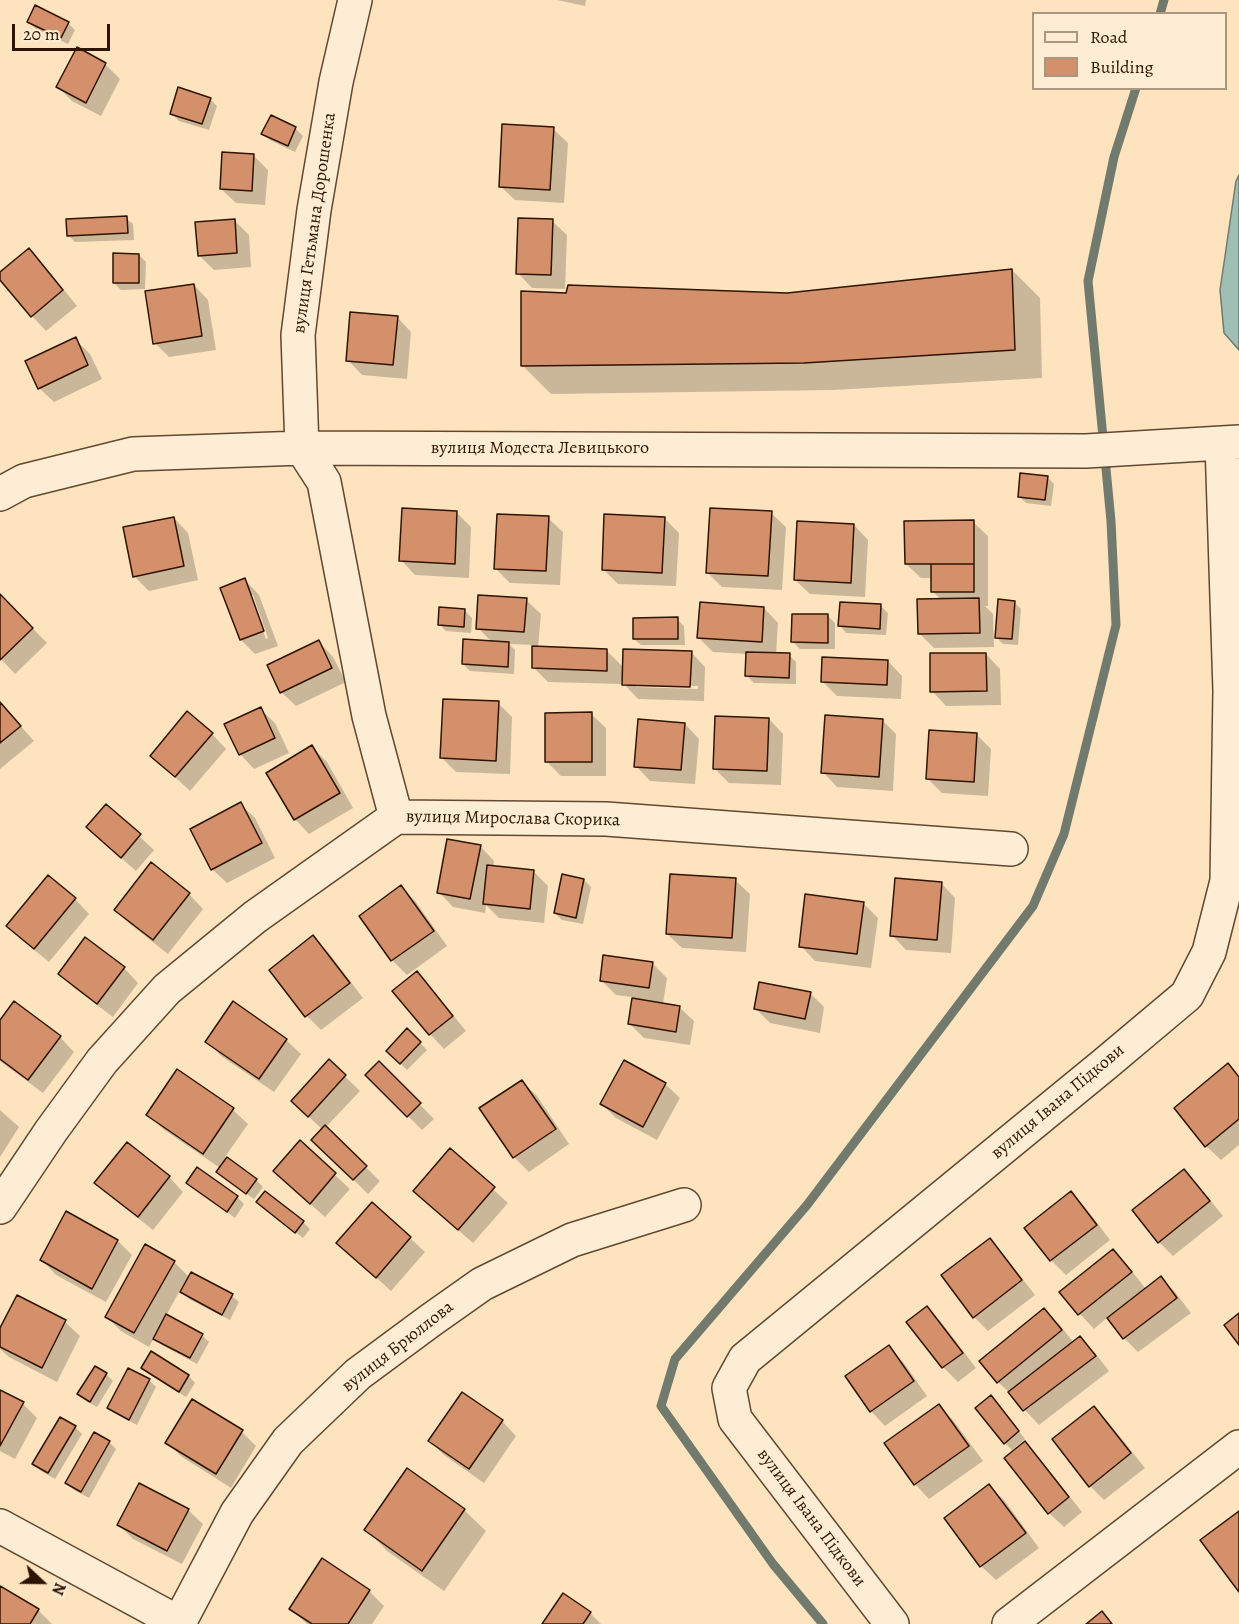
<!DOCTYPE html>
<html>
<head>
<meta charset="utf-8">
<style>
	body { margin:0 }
	#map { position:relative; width:1239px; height:1624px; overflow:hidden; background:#fde4bf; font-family:Alegreya,serif }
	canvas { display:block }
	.legend { position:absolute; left:1032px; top:12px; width:195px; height:78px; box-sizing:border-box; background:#feedd5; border:2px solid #ab9681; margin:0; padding:8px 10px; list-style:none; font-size:18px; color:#2f1402 }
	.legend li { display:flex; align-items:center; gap:12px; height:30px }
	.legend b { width:30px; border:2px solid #ab9681 }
	.north { position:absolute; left:12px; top:1552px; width:60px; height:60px; -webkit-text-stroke:4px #feedd5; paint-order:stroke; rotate:112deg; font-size:16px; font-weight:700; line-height:24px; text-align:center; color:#2f1402 }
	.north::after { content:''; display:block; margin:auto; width:21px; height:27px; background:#2f1402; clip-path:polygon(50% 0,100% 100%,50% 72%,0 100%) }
	.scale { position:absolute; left:12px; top:24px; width:98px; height:27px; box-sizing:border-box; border:3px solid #2f1402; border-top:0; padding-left:8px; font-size:18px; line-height:21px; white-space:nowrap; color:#2f1402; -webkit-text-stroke:4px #feedd5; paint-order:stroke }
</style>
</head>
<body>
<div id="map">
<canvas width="1239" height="1624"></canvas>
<ul class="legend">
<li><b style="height:8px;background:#feedd5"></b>Road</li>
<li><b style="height:16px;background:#d4906a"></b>Building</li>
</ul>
<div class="north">N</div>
<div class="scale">20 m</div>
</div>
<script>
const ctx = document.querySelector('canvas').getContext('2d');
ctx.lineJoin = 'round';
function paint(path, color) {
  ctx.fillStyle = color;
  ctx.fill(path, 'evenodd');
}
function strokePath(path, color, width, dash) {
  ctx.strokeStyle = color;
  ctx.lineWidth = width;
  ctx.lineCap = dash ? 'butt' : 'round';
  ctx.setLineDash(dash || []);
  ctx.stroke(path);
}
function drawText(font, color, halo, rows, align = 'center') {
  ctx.font = font + ' Alegreya,serif';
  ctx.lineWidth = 4.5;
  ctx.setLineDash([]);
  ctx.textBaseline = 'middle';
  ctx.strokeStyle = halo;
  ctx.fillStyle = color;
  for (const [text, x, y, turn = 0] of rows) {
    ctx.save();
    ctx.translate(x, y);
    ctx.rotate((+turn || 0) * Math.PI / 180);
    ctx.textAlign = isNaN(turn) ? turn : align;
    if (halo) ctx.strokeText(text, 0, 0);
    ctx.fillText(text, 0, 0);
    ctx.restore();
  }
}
const water = new Path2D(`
	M1239,175V350L1224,333L1220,290L1236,181Z`);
const shadow = new Path2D(`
	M557,0H586L585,6Z
	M29,22L68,23L75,30L68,44L36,29Z
	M77,49L105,64L120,79L101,116L72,101L58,87Z
	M210,99L217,106L209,130L179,121L172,114Z
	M271,117L296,129L303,136L295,152L270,140L263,133Z
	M553,129L568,143L564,203L515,200L500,186Z
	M253,155L268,170L265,205L236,203L221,189Z
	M126,218L133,224L134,240L75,242L68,235Z
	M234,220L249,235L251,267L214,270L199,255Z
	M552,221L567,235L565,289L532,288L518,273Z
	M29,250L43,264L77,306L46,331L32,316L0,278V274Z
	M139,255L146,262L145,289L121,290L114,283Z
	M1012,270L1040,298L1042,378L833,390L551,394L523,366L787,295Z
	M194,285L208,300L216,350L169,357L155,343Z
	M397,317L411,332L407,379L362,375L348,360Z
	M75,339L90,354L102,379L54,402L39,388Z
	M1047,477L1054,484L1051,506L1026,503L1019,496Z
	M457,513L471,527L469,578L415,575L401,560Z
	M771,513L786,527L782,590L722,587L707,572Z
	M174,518L188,533L198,580L149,591L134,576Z
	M548,518L563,532L560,585L510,583L495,568Z
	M665,519L679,533L676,586L618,584L603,569Z
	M973,522L988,536V606H985L993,614L994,647L934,648L919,633L942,600L933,592V578H921L906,564Z
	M854,525L868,540L865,597L810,594L795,580Z
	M245,580L259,595L278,646L255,654L241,640ZM250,595H253L268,638L266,639Z
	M0,595L47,643L15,674L0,658Z
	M526,600L541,614L538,648L607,651L624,668L691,652L705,667L704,701L638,699L621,681V684L548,682L533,667L534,645L509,644L515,650L514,674L470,671L463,664L492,642L478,628ZM636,684L698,686V689L636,687Z
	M1014,602L1021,609L1018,645L1003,644L996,637Z
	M881,606L888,613L886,635L846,633L840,626Z
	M764,608L778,623L776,654L789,655L796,662V684L754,683L747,676V654L713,652L698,637Z
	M465,611L472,618L471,633L446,631L439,624Z
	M828,616L835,623V649H800L793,642Z
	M677,619L684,626L685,645H641L634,639Z
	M319,642L333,657L346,682L296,706L281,692Z
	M986,654L1000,669L1001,705L946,706L932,691Z
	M888,661L902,676L901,699L837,696L822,681Z
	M0,703L34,741L0,769Z
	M498,703L512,717L510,774L456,772L441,757Z
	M260,709L275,723L289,753L254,769L240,754Z
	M591,714L606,728V776H561L547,762Z
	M769,719L783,734L781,785L729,783L715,769Z
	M882,720L896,734L893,791L837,787L823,772Z
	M685,724L699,739L695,784L650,781L636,766Z
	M212,734L226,749L190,791L152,756Z
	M976,734L991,749L988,796L942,793L928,779Z
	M312,747L327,762L353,808L309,834L295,819Z
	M240,804L255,818L275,858L227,883L212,869Z
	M107,806L154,850L136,871L102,841Z
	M480,846L494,861L493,867L533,871L548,886L544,923L499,918L486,905L485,913L453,907L439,892Z
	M584,880L591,887L583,924L562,920L555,913Z
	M735,880L750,894L746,952L682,948L667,934Z
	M941,883L955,898L951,953L906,950L892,935Z
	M401,887L415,901L447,946L407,975L392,960L361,916Z
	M189,894L203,909L168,954L130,924L116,910Z
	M75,899L89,914L49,962L22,940L8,926Z
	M863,903L878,918L871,968L815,961L801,946Z
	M313,937L328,952L363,998L321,1030L307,1016L271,970Z
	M85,939L124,968L138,983L113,1017L74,988L60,974Z
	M652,963L667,978L663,1004L679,1007L694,1021L690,1045L644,1038L629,1023L633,997L616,995L601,980Z
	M417,973L431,988L466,1031L444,1049L430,1034Z
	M810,993L824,1007L820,1033L770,1023L755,1008Z
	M234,1003L286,1040L301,1054L274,1092L221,1056L207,1041Z
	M0,1022L60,1037L74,1052L43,1093L0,1061Z
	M407,1030L427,1050L407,1070L388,1051Z
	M329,1061L360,1091L325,1128L380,1181L368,1194L313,1140L323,1130L307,1115Z
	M379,1063L434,1119L422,1130L367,1075Z
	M1228,1065L1239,1077V1145L1221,1160L1206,1146Z
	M178,1072L233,1110L248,1124L225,1157L256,1180L263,1187L254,1199L225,1178L220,1168L163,1129L148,1114Z
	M522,1082L537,1096L569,1144L529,1172L514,1157L482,1109Z
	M665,1084L680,1098L657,1140L616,1118L602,1104Z
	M0,1110L19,1127L0,1157Z
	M300,1143L350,1189L325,1217L289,1185Z
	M450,1150L508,1203L473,1243L429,1205L415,1191Z
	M198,1169L237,1197L244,1204L235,1218L195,1189L188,1183Z
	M1184,1171L1198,1185L1223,1216L1173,1256L1159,1242Z
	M169,1177L183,1192L153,1230L111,1197L96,1182Z
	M1071,1193L1085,1207L1110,1240L1066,1275L1051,1260L1026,1228Z
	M265,1209L303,1222L310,1229L303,1238Z
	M67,1213L118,1241L132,1255L106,1302L56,1275L42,1260Z
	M410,1238L425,1252L391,1291L338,1243Z
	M990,1240L1004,1255L1035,1295L988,1331L974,1317Z
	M1113,1251L1127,1265L1146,1289L1161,1278L1175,1292L1191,1313L1138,1352L1124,1338L1108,1317L1094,1329L1080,1314L1062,1292Z
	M174,1262L190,1278L232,1296L239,1302L230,1320L189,1299L180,1290L166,1316L202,1335L209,1342L197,1364L162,1345L154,1338L149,1347L121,1331L107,1317Z
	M927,1308L941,1322L976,1368L958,1382L943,1367Z
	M1044,1310L1059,1324L1074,1343L1080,1338L1095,1353L1109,1371L1039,1425L1025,1410L1013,1396L998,1382L981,1361Z
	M65,1322L80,1336L57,1382L9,1357L0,1349V1332Z
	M889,1347L903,1362L927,1396L885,1426L871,1411Z
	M143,1368L189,1376L195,1383L186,1397L150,1375Z
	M128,1370L149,1380L156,1387L137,1425L116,1414L109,1408Z
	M106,1374L113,1381L97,1407L86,1401L79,1394Z
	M0,1391L23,1404L37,1418L15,1459L0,1451Z
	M193,1401L242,1432L256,1446L231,1488L182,1457L167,1443Z
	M998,1404L1025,1439L1012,1450L1005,1443Z
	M939,1406L953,1420L983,1461L929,1499L915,1484L886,1443Z
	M1094,1408L1108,1422L1145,1468L1104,1500L1090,1486Z
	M502,1421L516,1436L484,1483L444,1455L430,1441Z
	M75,1427L82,1434L55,1479L41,1471L34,1464Z
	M95,1434L109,1442L116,1449L89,1498L74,1490L67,1483Z
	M1025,1443L1039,1458L1082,1512L1064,1527L1049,1513Z
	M989,1486L1004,1500L1039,1548L996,1580L981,1566L946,1518Z
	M188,1510L203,1524L182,1564L133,1539L119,1525Z
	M464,1510L486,1531L444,1591L387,1551L366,1529Z
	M322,1560L369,1591L384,1606L372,1624H307L291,1609Z
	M0,1588L38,1610L52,1624H0Z
	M590,1613L601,1624H544Z`);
const stream = new Path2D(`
	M1160,14L1164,0
	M823,1624L773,1564L661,1406L675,1359L807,1205L1033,906L1064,834L1116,625L1111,521L1088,281L1114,157L1136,88`);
const building = new Path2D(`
	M35,5L69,22L61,38L27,22Z
	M77,47L106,63L86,103L56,87Z
	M178,87L211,98L202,124L170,114Z
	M271,115L296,127L288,146L261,134Z
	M502,124L554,127L550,190L499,187Z
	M222,152L254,154L252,191L220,189Z
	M127,216L128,233L67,236L66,219Z
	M518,218L553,219L551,275L516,274Z
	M235,219L237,253L198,256L195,222Z
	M29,248L63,290L31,317L0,280V272Z
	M113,253L139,254V283H113Z
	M1012,269L1015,350L804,363L521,366V291L566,293L568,285L787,293Z
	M194,284L202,336L153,344L145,291Z
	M350,312L398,316L393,365L346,361Z
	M76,337L88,365L38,389L25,361Z
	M1020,473L1048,476L1045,500L1018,497Z
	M402,508L457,511L455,564L399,561Z
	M710,508L772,511L768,576L706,573Z
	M497,514L549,516L546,571L494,569Z
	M604,514L665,517L662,573L602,570Z
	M174,517L184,566L133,577L123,527Z
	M974,520V564H905L904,521Z
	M797,521L854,524L851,583L794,580Z
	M931,564H974V592H931Z
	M245,578L264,631L240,640L220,588Z
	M0,594L33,628L0,660Z
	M478,595L527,598L524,632L476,629Z
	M979,598L980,633L918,634L917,599Z
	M998,599L1015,601L1012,639L995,638Z
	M700,602L764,607L762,642L697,638Z
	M840,602L881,604L880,629L838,626Z
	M439,607L465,609L464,627L438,625Z
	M792,614H828V643L791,642Z
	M678,617V639H633V618Z
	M463,639L509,642L508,667L462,664Z
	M319,640L332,668L280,693L267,665Z
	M532,646L607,649V671L532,668Z
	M623,649L692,651L690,687L622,685Z
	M746,652L790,653L789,678L745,676Z
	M930,653H986L987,691L930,692Z
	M822,657L888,660L887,685L821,682Z
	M443,699L499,701L496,761L440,758Z
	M0,702L21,726L0,743Z
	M261,707L275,738L239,755L224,724Z
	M187,711L213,733L175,777L150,756Z
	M592,712V762H545V713Z
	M825,715L883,719L879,777L821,773Z
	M715,716L769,718L767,771L713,769Z
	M638,719L685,723L681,770L634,767Z
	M929,730L977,733L974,782L926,779Z
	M312,745L340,793L294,820L266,773Z
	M241,802L262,843L211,870L190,829Z
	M106,804L141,834L121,858L86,827Z
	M447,839L481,845L470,899L437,893Z
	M151,862L190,893L153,940L114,910Z
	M487,865L534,870L530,909L483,904Z
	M562,874L584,879L576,918L554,913Z
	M670,874L736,878L732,938L666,934Z
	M48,875L76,898L34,949L6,926Z
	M895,878L942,882L937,940L890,936Z
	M401,885L434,931L391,961L359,916Z
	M805,894L864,902L857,954L799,947Z
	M313,935L350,983L305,1017L269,970Z
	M85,937L125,967L97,1004L58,974Z
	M603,955L653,962L649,988L600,981Z
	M417,971L453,1016L429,1035L392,991Z
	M759,982L811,992L805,1019L754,1009Z
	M632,998L680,1006L676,1032L628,1024Z
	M14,1001L61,1036L28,1080L0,1059V1020Z
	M233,1001L287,1039L259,1079L205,1042Z
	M407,1028L421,1042L400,1064L386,1051Z
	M329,1059L346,1075L308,1117L291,1101Z
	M624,1060L666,1083L643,1127L600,1104Z
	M379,1061L421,1103L407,1117L365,1075Z
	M1228,1063L1239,1077V1119L1205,1147L1174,1108Z
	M177,1069L234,1108L203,1154L146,1115Z
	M522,1080L556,1129L513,1158L479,1108Z
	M325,1125L367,1166L353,1180L311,1140Z
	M300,1140L336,1173L310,1204L273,1171Z
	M127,1142L170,1176L138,1217L94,1183Z
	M450,1148L495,1187L458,1230L413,1191Z
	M227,1157L257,1179L246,1194L216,1172Z
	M197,1167L238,1196L227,1212L186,1183Z
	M1184,1169L1210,1201L1158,1243L1132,1210Z
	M265,1191L304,1221L295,1233L256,1202Z
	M1071,1191L1097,1225L1050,1261L1024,1228Z
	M372,1202L411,1237L376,1278L336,1243Z
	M66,1211L118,1240L92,1289L40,1260Z
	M990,1238L1022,1280L973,1318L941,1275Z
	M145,1244L175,1261L134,1333L105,1317Z
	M1113,1249L1132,1272L1078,1315L1059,1292Z
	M191,1272L233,1294L222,1315L180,1292Z
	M1161,1276L1177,1298L1123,1339L1107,1318Z
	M17,1295L66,1320L42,1368L0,1347V1328Z
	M927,1306L963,1353L942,1368L906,1322Z
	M1044,1308L1062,1330L997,1383L979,1361Z
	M1239,1313V1345L1224,1325Z
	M166,1314L203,1334L190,1358L153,1339Z
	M1080,1336L1096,1356L1023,1411L1008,1392Z
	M889,1345L914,1381L870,1412L845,1376Z
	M151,1351L189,1375L179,1392L141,1368Z
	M95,1366L107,1373L90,1402L77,1394Z
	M128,1368L150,1379L129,1420L107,1408Z
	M0,1390L24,1402L0,1446Z
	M462,1392L503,1420L469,1469L428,1441Z
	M991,1395L1019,1431L1004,1444L975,1408Z
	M192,1399L243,1430L216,1474L165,1443Z
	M939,1404L969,1446L914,1485L884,1443Z
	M1094,1406L1131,1453L1089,1487L1052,1439Z
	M60,1417L76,1426L48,1473L32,1464Z
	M94,1432L110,1441L81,1492L65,1483Z
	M1025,1441L1069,1497L1048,1514L1004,1458Z
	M407,1468L465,1509L422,1571L364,1530Z
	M139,1483L189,1509L167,1551L117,1525Z
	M989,1484L1026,1533L980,1567L944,1518Z
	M1239,1511V1592L1200,1540Z
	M322,1558L370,1590L348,1624H312L289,1609Z
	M0,1586L39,1609L30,1624H0Z
	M563,1593L591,1612L583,1624H542Z
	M1102,1611L1112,1624H1086Z`);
const minor = new Path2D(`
	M355,0L336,82L314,210L298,335L302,448L324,482L369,716L396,817
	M0,494L24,481L133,454L302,448L1086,451L1239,442
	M0,1207L51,1131L102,1061L167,989L255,917L396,817L606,819L1011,849
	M0,1526L181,1624
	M179,1623L237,1513L288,1441L358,1374L431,1320L482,1284L572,1240L684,1205
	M892,1624L735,1419L729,1388L745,1359L1105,1064L1187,995L1209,952L1227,881L1230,691L1222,443
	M1009,1624L1239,1447`);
const streetNames = [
	["вулиця Гетьмана Дорошенка",315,223,-82],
	["вулиця Модеста Левицького",540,449],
	["вулиця Мирослава Скорика",513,819,1],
	["вулиця Івана Підкови",1058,1102,-40],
	["вулиця Брюллова",398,1347,-38],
	["вулиця Івана Підкови",811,1518,53]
];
paint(water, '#9fbeb4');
strokePath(water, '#727a6d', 1.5);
paint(shadow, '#0003');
strokePath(stream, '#727a6d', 9);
paint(building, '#d4906a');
strokePath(building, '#2f1402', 1.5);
strokePath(minor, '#624831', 36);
strokePath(minor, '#feedd5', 33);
drawText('18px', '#2f1402', '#feedd5', streetNames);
</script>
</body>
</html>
